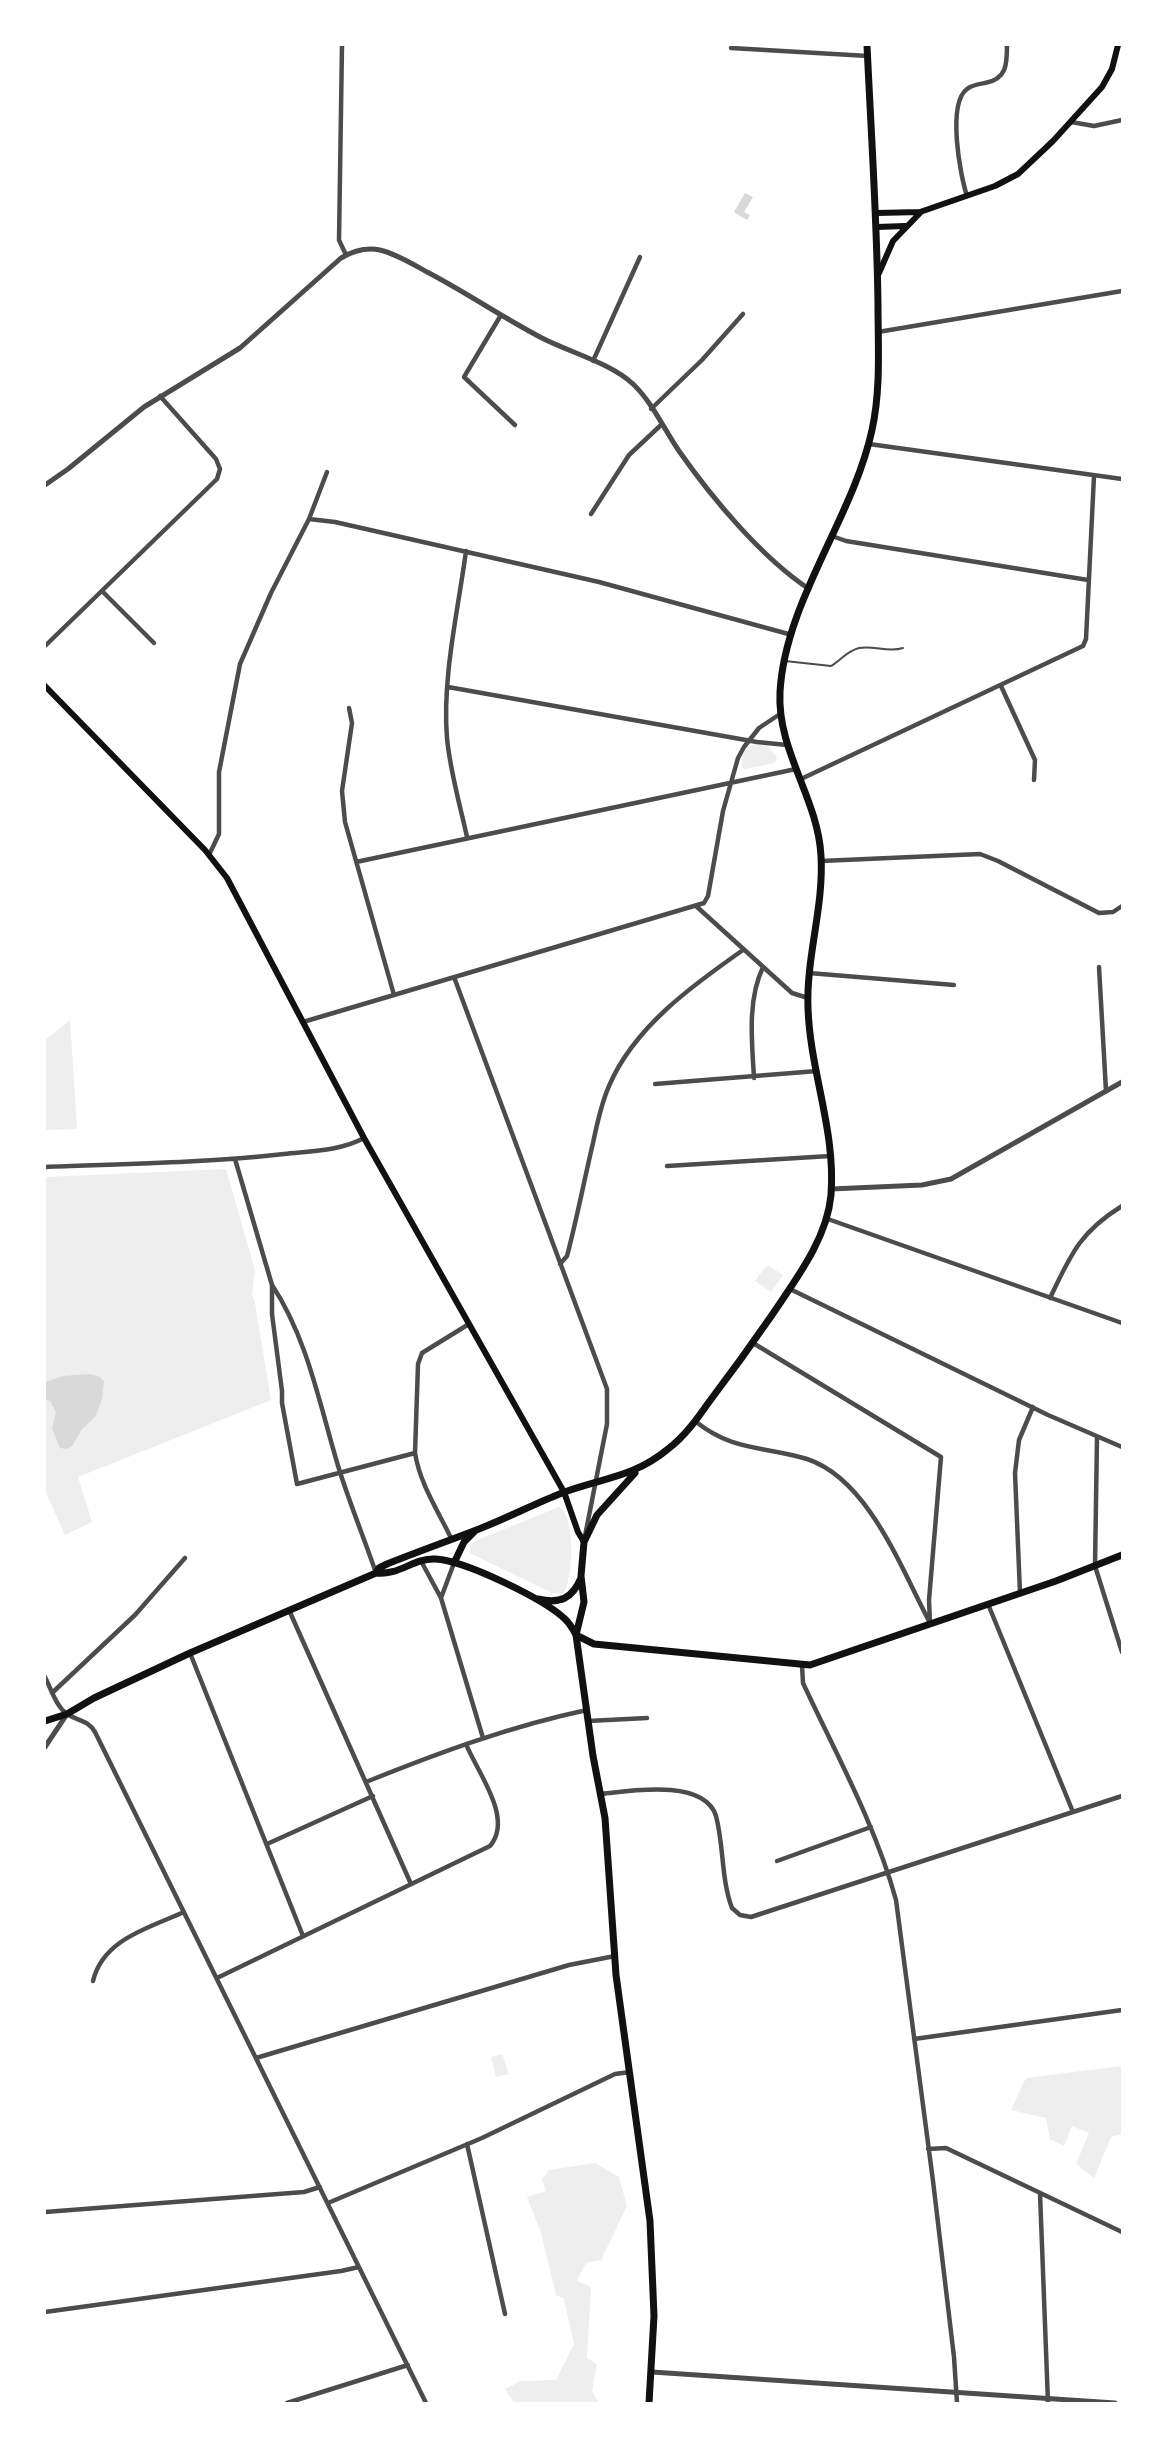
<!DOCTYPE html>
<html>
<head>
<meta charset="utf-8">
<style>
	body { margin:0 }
	#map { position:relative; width:1167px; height:2448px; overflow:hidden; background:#fff; font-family:Inter,sans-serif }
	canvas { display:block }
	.frame { position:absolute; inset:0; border:46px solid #fff; pointer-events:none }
</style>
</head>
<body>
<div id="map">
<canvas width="1167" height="2448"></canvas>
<div class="frame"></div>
</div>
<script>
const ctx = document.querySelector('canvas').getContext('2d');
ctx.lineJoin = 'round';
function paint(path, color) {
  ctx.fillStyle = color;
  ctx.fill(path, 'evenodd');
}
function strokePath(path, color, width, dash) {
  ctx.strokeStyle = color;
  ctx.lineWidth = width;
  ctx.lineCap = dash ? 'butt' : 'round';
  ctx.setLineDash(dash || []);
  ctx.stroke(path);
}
const green = new Path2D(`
	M755,744L768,746L777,757L775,763L745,769L742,767C740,757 745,747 755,744Z
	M70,1020L77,1129L45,1130V1040Z
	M226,1169L255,1270L252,1295L255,1303L271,1400L78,1477L92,1522L65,1535L45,1491V1177Z
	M767,1265L783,1275L771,1292L755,1281Z
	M559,1507C576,1516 573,1578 564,1593H552L470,1553V1546L475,1541Z
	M502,2054L509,2074L496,2077L491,2057Z
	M1122,2066V2134L1111,2137L1094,2178L1076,2164L1089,2133L1072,2126L1064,2146L1050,2139L1046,2118L1011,2110L1026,2078Z
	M595,2163L619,2177L627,2206L601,2260L586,2263L577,2281L591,2287L587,2358L597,2364L592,2391L599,2403H514L505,2389L521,2381L556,2380L574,2344L564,2299L556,2295L541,2233L527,2197L546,2191L542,2179L549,2170Z`);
const water = new Path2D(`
	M745,193L753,197L744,212L750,215L747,220L734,212Z
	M90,1374L100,1377L104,1382L102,1399L96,1416L82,1429L72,1446L67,1449L60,1448L52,1428L56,1412L50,1401L45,1400V1382L63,1376Z`);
const service = new Path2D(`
	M785,661L831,666C841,660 847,651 859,648C874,645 888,653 903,648`);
const minor = new Path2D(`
	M342,45L339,240L346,255
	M731,48L868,56
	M1071,122L1094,126L1122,120
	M967,196C960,175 947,104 967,89C972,85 979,84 985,83C1007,79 1007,64 1007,45
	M501,315L464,377L515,425
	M878,332L1122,291
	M593,361L640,257
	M651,409L702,360L743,314
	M869,444L1122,479
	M591,514L629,455L661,425
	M309,519L335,522L599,582L792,635
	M832,536L846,541L1088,580
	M466,551C458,611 442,678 447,738C450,771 460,805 467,837
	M102,591L154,643
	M45,646L217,479L220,469L216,459L160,396
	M1001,686L1035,760L1034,780
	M448,687L757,742L787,745
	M349,708L352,723L342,791L345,822L394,995
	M801,779L1083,646L1086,639L1094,476
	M209,855L219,834V772L240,664L271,593L309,519L327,472
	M821,861L980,854L998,861L1099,913L1113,912L1122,906
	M356,862L796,769
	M696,906L792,993L808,998
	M1099,967L1106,1091
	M809,973L954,985
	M454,977L607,1389V1424L585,1536
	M303,1022L704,903L708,896L723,811L738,758L744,747L759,728L780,714
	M754,1078C752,1042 747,1001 763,967
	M655,1084L817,1071
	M235,1159L272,1285
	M667,1166L830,1156
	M45,1167C125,1164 205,1163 284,1154C311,1151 340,1151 364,1138
	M825,1218L1122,1323
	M560,1264L567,1256C577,1218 584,1181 593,1143C597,1124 601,1104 609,1086C634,1027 693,985 743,950
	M790,1289L1048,1415L1122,1447
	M1050,1298C1071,1254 1080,1232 1122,1206
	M753,1343L941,1457L929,1600L930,1623
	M695,1421C733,1452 765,1446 807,1459C868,1479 901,1568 929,1621
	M1097,1437L1095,1566L1122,1652
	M451,1538C438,1511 420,1484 415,1453L418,1364L422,1353L469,1324
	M421,1561L441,1598
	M454,1563L441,1598L483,1738
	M376,1573C364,1538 350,1504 339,1469C320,1407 308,1339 272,1285V1314L282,1391V1403L297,1484C336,1474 376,1463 415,1453
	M1020,1593L1015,1473L1019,1440L1033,1407
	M988,1604L1073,1812
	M289,1610L411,1884
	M190,1653L303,1936
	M802,1665L803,1683C836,1754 875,1824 896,1900L933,2181L954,2357L957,2403
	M45,1677C51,1689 56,1706 67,1714C78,1721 88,1720 95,1732L426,2403
	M52,1693L135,1615L185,1558
	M588,1721L647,1718
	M366,1782C438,1753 511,1726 587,1710
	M601,1794C629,1791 704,1778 716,1816C724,1846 721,1879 732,1908L740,1915L751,1917L1122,1796
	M267,1844L373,1796
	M777,1861L871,1827
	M217,1978L490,1846C514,1818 477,1772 466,1744
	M93,1981C103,1939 149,1928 184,1912
	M914,2039L1122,2010
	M256,2058L569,1965L615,1956
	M467,2144L505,2314
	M928,2149L946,2148L1122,2232
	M1040,2193L1048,2403
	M328,2203L482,2138L615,2074L630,2072
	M45,2212L304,2192L320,2187
	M45,2312L341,2271L359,2267
	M287,2403L408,2365`);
const tertiary = new Path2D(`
	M45,485L68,469L144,407L240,348L341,258C353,251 365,247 380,250C397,254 414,265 429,273C467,293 502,317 540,337C568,352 609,362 633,384C652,402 664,429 679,451C712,498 761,557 809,589
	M831,1189L922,1185L951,1179L1122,1082
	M45,1747L67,1714
	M652,2372L1115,2403`);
const secondary = new Path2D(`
	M877,213L920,212L995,186L1018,174L1053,141L1102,87L1112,69L1118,45
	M877,227L905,226
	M879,273L893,241L920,213
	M45,686L205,850L227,878L364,1138L564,1492L578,1532L584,1542`);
const primary = new Path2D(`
	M635,1473L597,1515L584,1542L581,1576L584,1602L576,1635L593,1756L605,1818L616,1975L650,2221L654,2316L649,2403
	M454,1563L464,1542L474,1532
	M376,1573C398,1576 414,1558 435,1559C464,1560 544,1599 565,1619C570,1624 573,1629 576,1635
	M538,1599C560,1604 572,1599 581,1578
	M576,1635L594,1644L810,1665L1056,1581L1122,1555
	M45,1721L67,1714L94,1698L190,1653L376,1573L379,1568L387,1564C417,1552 448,1541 479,1529C507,1518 534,1504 562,1493C601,1478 633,1478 668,1449C685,1436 697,1419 709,1402C731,1373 752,1344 772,1315C796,1279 827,1239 831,1195C836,1131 810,1071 808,1008C806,957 824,907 821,856C818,798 777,751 780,692C785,601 853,518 872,430C881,389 878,347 878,305C877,218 871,132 867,45`);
paint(green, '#eee');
paint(water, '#d9d9d9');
strokePath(service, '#4c4c4c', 2);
strokePath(minor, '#4c4c4c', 4.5);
strokePath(tertiary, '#4c4c4c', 5);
strokePath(secondary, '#111', 6);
strokePath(primary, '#111', 7);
</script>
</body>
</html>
